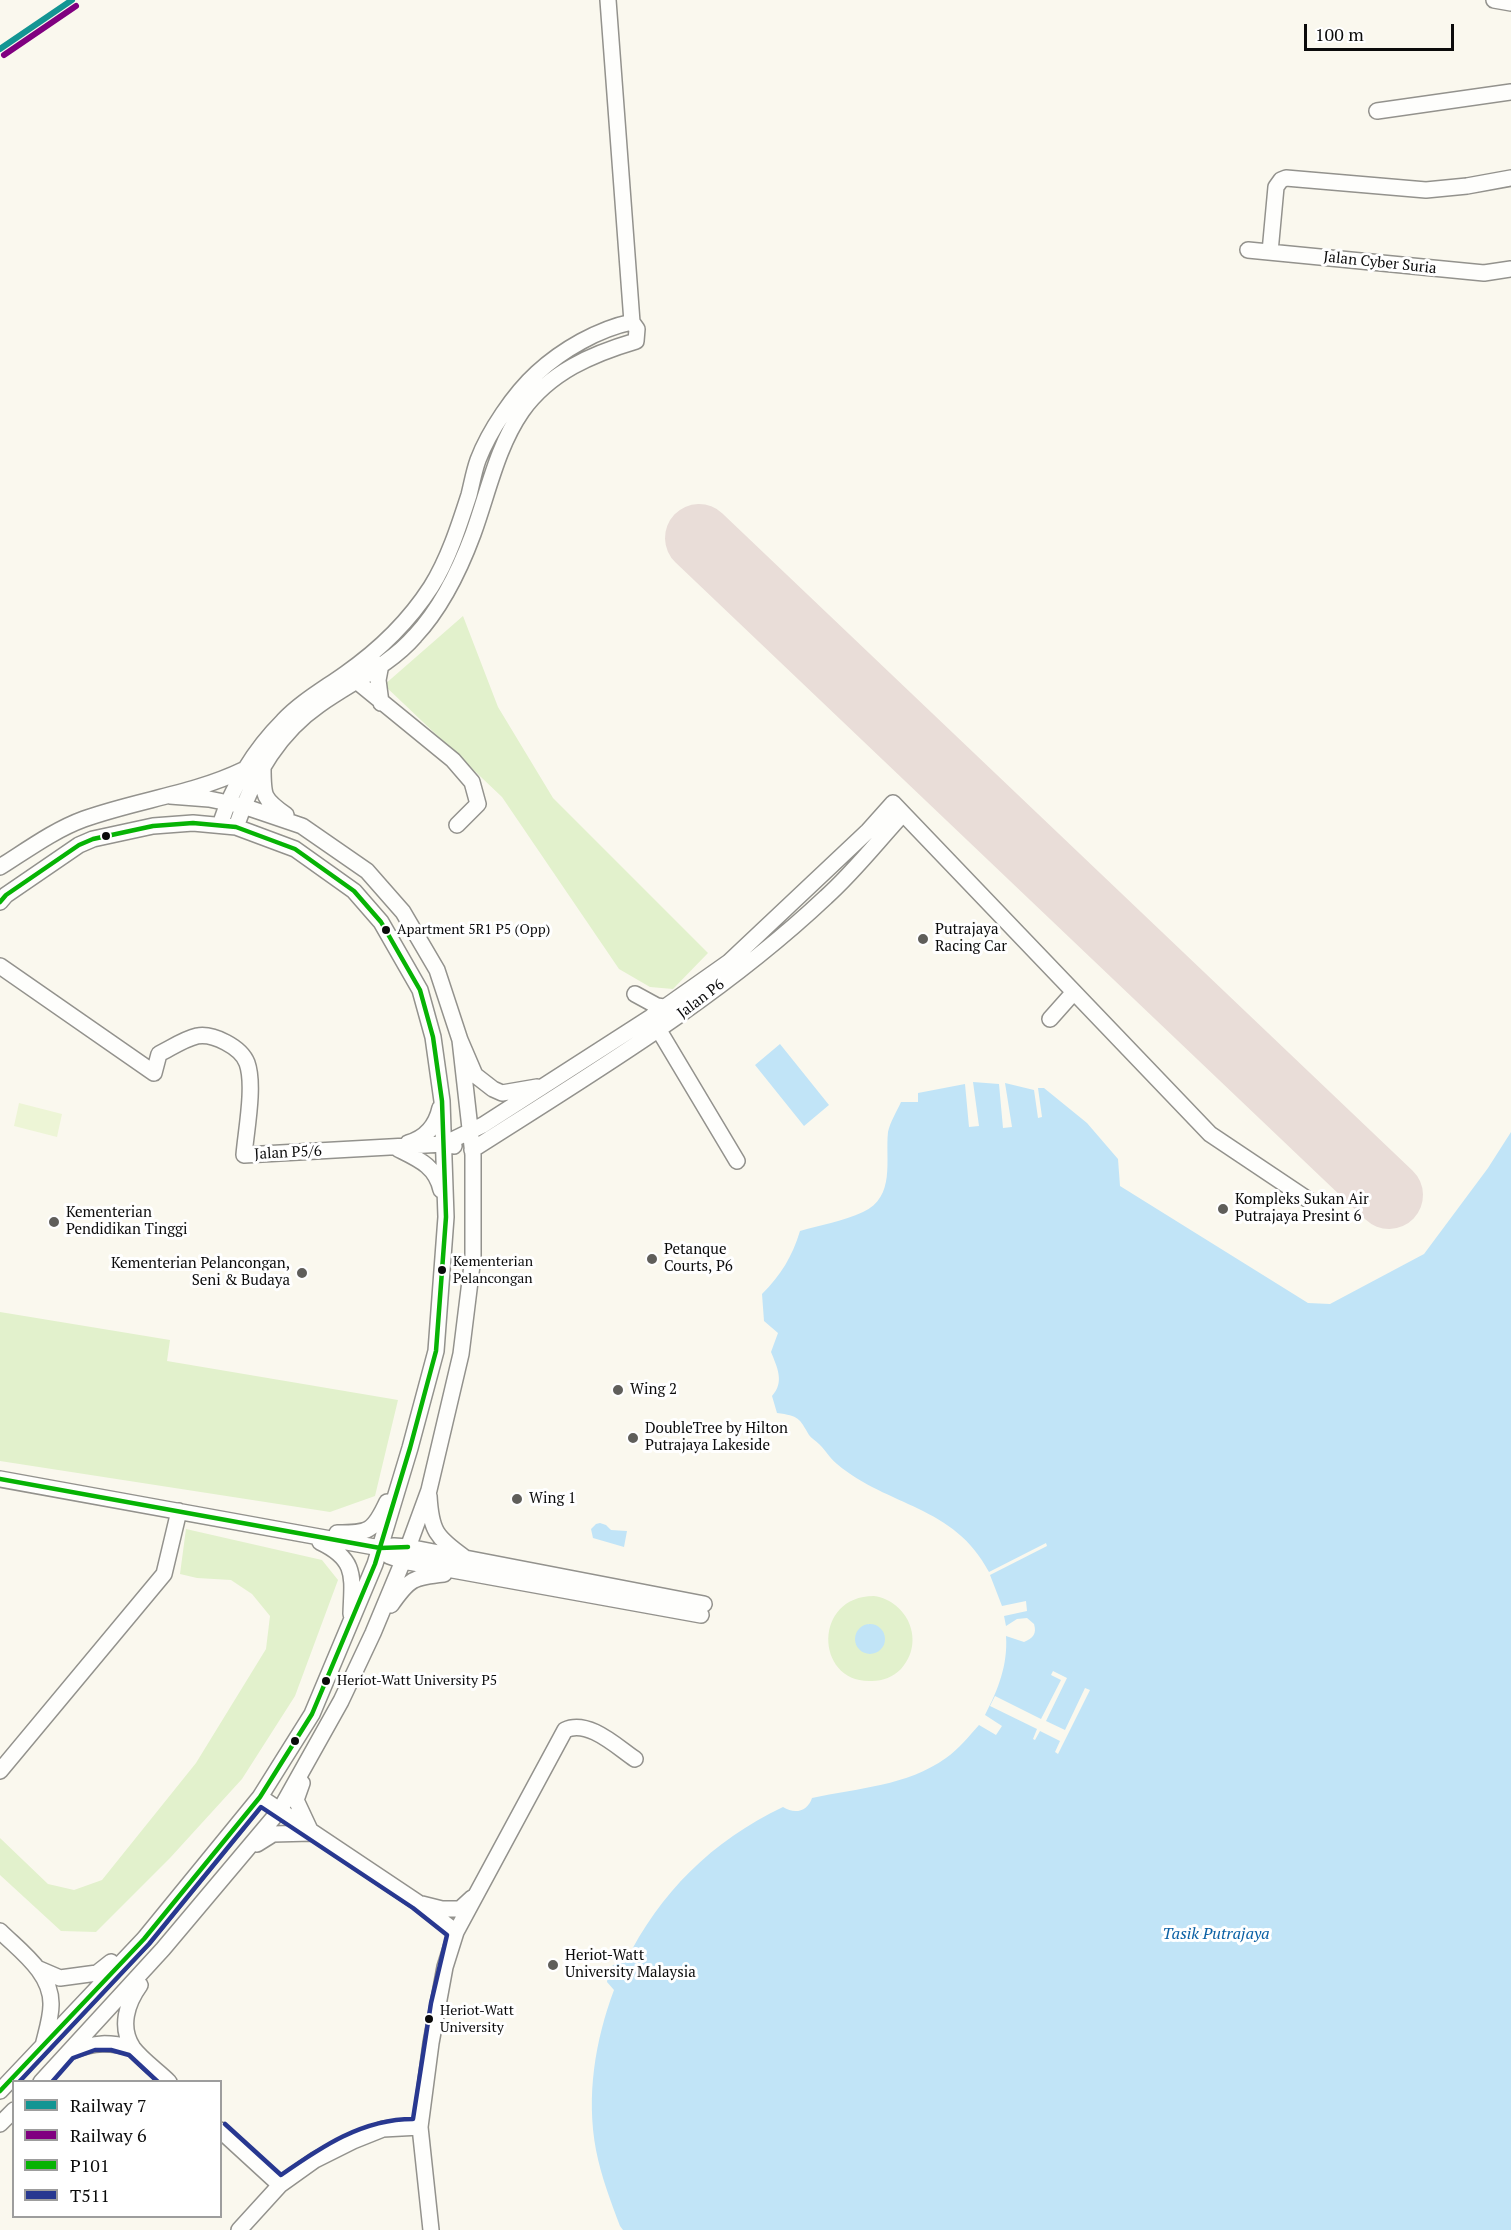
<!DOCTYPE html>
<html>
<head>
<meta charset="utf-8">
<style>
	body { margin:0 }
	#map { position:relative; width:1511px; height:2230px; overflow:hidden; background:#faf8ee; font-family:"PT Serif",serif }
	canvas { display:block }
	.legend { position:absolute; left:12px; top:2080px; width:210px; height:138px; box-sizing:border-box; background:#fff; border:2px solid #9d9d9d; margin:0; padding:8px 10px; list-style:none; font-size:18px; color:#0b0b0b }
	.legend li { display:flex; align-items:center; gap:12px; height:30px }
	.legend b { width:30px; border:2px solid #9d9d9d }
	.scale { position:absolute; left:1304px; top:24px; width:150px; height:27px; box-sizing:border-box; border:3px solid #0b0b0b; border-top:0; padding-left:8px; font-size:18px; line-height:21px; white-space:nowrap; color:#0b0b0b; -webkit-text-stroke:4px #fff; paint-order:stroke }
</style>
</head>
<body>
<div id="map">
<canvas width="1511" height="2230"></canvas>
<ul class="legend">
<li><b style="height:8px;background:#139593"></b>Railway 7</li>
<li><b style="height:8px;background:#800080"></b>Railway 6</li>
<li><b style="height:8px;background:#06b304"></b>P101</li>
<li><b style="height:8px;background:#283890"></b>T511</li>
</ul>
<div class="scale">100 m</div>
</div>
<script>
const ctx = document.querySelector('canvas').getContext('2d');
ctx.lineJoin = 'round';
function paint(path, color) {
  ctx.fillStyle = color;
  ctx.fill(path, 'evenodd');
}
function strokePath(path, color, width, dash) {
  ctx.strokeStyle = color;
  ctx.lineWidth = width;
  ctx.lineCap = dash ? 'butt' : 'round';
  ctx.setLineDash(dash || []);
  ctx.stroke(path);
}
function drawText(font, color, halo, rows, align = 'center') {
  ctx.font = font + ' "PT Serif",serif';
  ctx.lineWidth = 6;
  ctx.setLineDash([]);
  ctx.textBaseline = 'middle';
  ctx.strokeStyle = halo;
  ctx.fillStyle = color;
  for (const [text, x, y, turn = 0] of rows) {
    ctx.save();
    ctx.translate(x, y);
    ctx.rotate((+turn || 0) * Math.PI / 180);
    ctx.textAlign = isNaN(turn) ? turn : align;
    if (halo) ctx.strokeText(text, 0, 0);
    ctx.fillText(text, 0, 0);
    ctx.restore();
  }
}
const green = new Path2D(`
	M463,616L498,707L553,798L708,953L673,989L650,987L619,969L502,797L384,685Z
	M0,1312L170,1340L167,1361L398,1400L375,1496L330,1512L0,1461Z
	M186,1529L322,1560L338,1580L295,1696L242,1779L170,1858L96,1932L61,1931L0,1875V1838L48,1884L74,1890L102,1880L196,1763L266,1649L270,1616L252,1594L231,1580L197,1578L180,1574Z
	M874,1596C908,1601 926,1642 901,1669C893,1677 883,1681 872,1681C815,1684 812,1596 874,1596ZM869,1624L876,1652C868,1655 862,1652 857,1644L858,1631Z`);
const pitch = new Path2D(`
	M19,1103L62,1114L57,1137L14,1126Z`);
const water = new Path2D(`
	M780,1044L829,1105L804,1126L755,1065Z
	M973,1082L999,1084L1003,1128L1012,1127L1005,1083L1034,1090L1038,1118L1042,1117L1038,1088H1044L1087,1123L1118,1159L1120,1186L1308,1303L1330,1304L1424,1254L1488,1168L1511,1132V2230H623L620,2226C611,2202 601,2176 596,2150C586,2096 595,2041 614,1990L607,1982L609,1968L615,1964L625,1963C660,1892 712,1841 783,1807C795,1815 808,1811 812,1798C858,1788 907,1786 946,1758C959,1749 969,1736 979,1725L996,1735L1002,1726L985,1715C998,1690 1008,1665 1006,1636L1024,1642C1033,1638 1037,1634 1034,1624L1027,1618L1017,1619L1006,1626L1004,1616L1027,1611L1026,1601L1002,1606L990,1575L1047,1546L1046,1543L989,1572C954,1505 888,1507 837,1464C829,1457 826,1451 819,1444C816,1441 811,1438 809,1435C799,1418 799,1416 777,1413L772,1396C785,1382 777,1367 771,1352L778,1333L764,1321L762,1294C781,1275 792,1257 800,1231C821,1225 843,1221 863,1212C896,1197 885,1160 888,1132C890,1122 897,1111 901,1102H918V1093L965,1084L969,1127L979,1126Z
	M600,1523L606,1525L611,1530L627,1531L624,1547L593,1538L591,1529L596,1524Z
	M855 1639a15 15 0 1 1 30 0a15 15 0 1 1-30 0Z`);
const pier = new Path2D(`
	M1053,1671L1067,1678L1046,1721L1065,1730L1085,1688L1090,1690L1058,1754L1055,1752L1060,1741L1040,1731L1035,1740L1033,1739L1037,1729L990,1706L995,1696L1041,1719L1061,1680L1051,1675Z`);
const runway = new Path2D(`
	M699,538L1389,1195`);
const minor = new Path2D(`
	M1494,0L1511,3
	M1377,111L1511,92
	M1248,250L1484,273L1511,269
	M1270,252L1276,187L1281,180L1286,178L1426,190L1467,186L1511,178
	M349,675L453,760L472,782L478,804L457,825
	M381,703L378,680L381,664
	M263,768C263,796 263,799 286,815
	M170,796L209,799L243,806L302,826L367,871L403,912L437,970L460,1040L475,1075L493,1089L502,1093L537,1087
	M220,825C233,785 254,750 283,721C301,702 324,689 345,674C378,651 409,621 431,587C448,560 459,526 469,495C472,483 474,471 478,460C489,431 514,394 537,373C562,350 598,329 632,322
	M236,827C252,779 277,734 319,705C351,682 389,666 415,636C441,608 460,569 473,534C488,493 497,447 522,411C550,372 592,354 636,341L637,329L632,322L608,0
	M0,867C27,850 54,830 84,819C137,800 193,794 243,770
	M0,902L6,895L79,845L93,839L153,826L193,823L236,827L295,849L354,891L381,922L420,990L433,1037L442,1101L446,1217L436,1351L410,1448L375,1564L312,1714L260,1797L144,1939L0,2091
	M0,966L154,1073L159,1054C171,1048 184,1039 197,1036C213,1033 241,1047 247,1063C255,1085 246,1131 244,1155L444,1144L454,1146
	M635,994L657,1006L664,1007
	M1050,1019L1074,992
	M654,1022L737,1161
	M408,1143C426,1138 436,1126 440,1108
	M444,1144L483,1125L651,1017L729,962L868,831L893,803L1210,1134L1325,1211
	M398,1149C418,1159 436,1166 441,1190
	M472,1150C594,1072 720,997 826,897C854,872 878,841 903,814
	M0,1479L380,1548L394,1546L408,1547L704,1604
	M429,1496C431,1531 436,1537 464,1557
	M337,1533C369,1533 373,1532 387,1502
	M320,1542C358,1560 352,1578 351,1614
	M380,1548L389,1556L403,1561L701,1615
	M391,1605C409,1579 413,1577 444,1574
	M0,1771L164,1574L179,1511
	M302,1783L296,1800L310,1830
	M260,1797L417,1902L456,1932
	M257,1844L273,1834L311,1833
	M422,1904L442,1909H460L472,1898
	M0,1931C20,1951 52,1973 51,2005C51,2018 46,2033 43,2046
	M39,1969L60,1978L97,1973L111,1962
	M140,1985C127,2003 119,2027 133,2048C142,2060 158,2071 169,2082
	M72,2051C96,2042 108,2042 133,2048
	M41,2082L163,1949L280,1810L341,1701L373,1633L403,1561L429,1490L461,1354L473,1257V1155L460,1040
	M0,2124L14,2110
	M220,2130L280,2185
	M239,2230L280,2185L315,2160L353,2141L383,2129L420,2127
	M431,2230L420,2127L431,2043L445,1967L456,1932L565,1730C588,1719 616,1746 635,1759`);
const bus1 = new Path2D(`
	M0,902L6,895L79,845L93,839L153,826L193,823L236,827L295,849L354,891L381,922L420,990L433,1037L442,1101L446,1217L436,1351L410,1448L375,1564L312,1714L260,1797L144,1939L0,2091
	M0,1479L380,1548L408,1547`);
const bus2 = new Path2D(`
	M19,2082L149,1944L261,1807L413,1908L447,1935L431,2003L413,2119C362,2119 321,2147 281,2175L225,2124
	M52,2082L73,2058L95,2050H111L129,2055L158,2082`);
const rail1 = new Path2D(`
	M0,49L72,0`);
const rail2 = new Path2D(`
	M4,55L76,6`);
const markers = [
	[106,836,5,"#0b0b0b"],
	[386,930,5,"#0b0b0b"],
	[923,939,6,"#5f5e5a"],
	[1223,1209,6,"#5f5e5a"],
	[54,1222,6,"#5f5e5a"],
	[652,1259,6,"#5f5e5a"],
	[442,1270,5,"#0b0b0b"],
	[302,1273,6,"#5f5e5a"],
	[618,1390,6,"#5f5e5a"],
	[633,1438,6,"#5f5e5a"],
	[517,1499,6,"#5f5e5a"],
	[326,1681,5,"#0b0b0b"],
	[295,1741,5,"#0b0b0b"],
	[553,1965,6,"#5f5e5a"],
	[429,2019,5,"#0b0b0b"]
];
const busNames = [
	["Apartment 5R1 P5 (Opp)",397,930],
	["Kementerian",453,1262],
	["Pelancongan",453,1279],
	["Heriot-Watt University P5",337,1681],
	["Heriot-Watt",440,2011],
	["University",440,2028]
];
const streetNames = [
	["Jalan Cyber Suria",1380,263,6],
	["Jalan P6",701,999,-37],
	["Jalan P5/6",288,1153,-3]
];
const poiNames = [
	["Putrajaya",935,930],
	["Racing Car",935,947],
	["Kompleks Sukan Air",1235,1200],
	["Putrajaya Presint 6",1235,1217],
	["Kementerian",66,1213],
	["Pendidikan Tinggi",66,1230],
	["Petanque",664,1250],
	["Courts, P6",664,1267],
	["Kementerian Pelancongan,",290,1264,"right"],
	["Seni & Budaya",290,1281,"right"],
	["Wing 2",630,1390],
	["DoubleTree by Hilton",645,1429],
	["Putrajaya Lakeside",645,1446],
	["Wing 1",529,1499],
	["Heriot-Watt",565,1956],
	["University Malaysia",565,1973]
];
const waterNames = [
	["Tasik Putrajaya",1216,1934]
];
paint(green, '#e2f1cc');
paint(pitch, '#edf5d6');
paint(water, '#c1e4f7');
paint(pier, '#faf8ee');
strokePath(runway, '#e9ddd8', 68);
strokePath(minor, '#93928d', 18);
strokePath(minor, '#fefefc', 15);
strokePath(bus1, '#06b304', 4.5);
strokePath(bus2, '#283890', 4.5);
strokePath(rail1, '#139593', 6);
strokePath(rail2, '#800080', 6);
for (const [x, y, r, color] of markers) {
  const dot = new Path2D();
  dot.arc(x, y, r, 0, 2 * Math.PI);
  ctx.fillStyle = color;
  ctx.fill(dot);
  strokePath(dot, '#fff', 2);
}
drawText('14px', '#0b0b0b', '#fff', busNames, 'left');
drawText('15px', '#0b0b0b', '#fff', streetNames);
drawText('15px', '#0b0b0b', '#fff', poiNames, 'left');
drawText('italic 16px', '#0b61a5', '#fff', waterNames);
</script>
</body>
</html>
